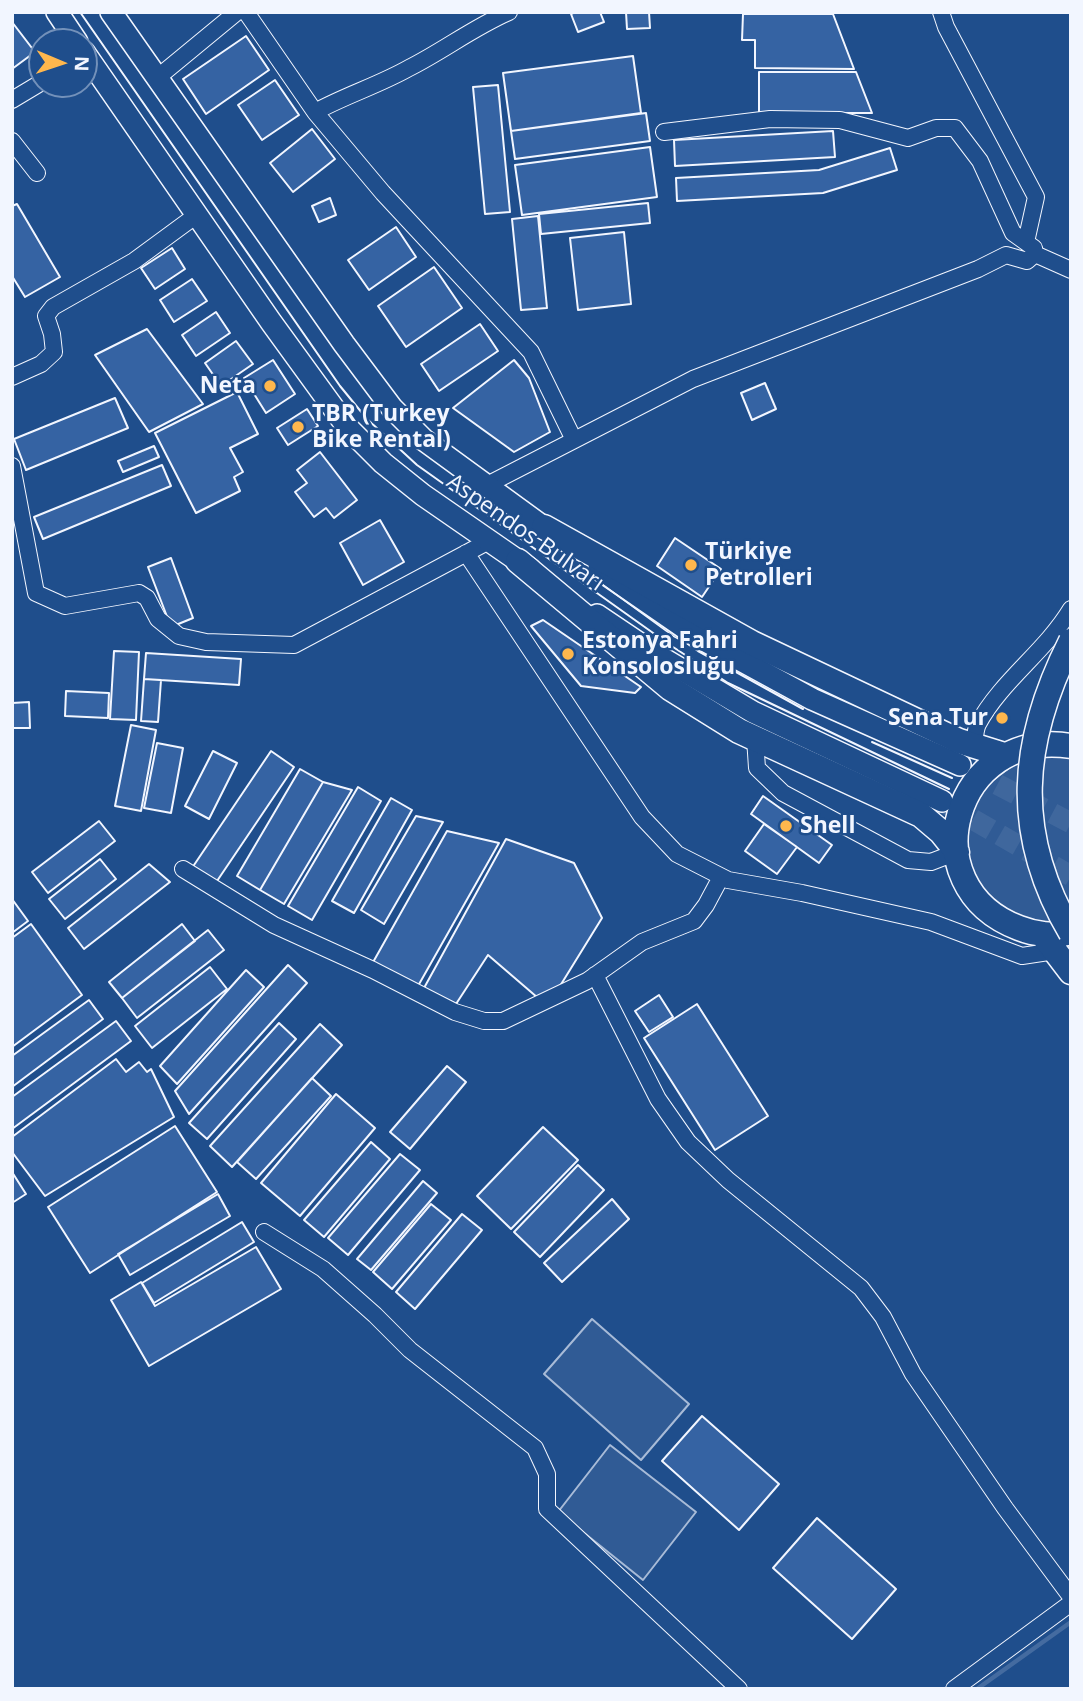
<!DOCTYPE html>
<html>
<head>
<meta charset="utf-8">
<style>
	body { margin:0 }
	#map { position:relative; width:1083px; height:1701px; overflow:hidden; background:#1f4e8c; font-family:"Open Sans",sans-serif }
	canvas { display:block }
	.frame { position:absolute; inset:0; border:14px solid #f2f6ff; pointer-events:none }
	.north { position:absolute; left:28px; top:28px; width:70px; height:70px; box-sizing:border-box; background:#1f4e8c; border:2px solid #7391ba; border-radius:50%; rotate:92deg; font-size:19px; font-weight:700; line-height:28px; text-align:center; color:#f2f6ff }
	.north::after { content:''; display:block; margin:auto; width:24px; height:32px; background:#ffb74d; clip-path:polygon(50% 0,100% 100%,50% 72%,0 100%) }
</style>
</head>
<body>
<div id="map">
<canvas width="1083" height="1701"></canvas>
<div class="frame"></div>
<div class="north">N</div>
</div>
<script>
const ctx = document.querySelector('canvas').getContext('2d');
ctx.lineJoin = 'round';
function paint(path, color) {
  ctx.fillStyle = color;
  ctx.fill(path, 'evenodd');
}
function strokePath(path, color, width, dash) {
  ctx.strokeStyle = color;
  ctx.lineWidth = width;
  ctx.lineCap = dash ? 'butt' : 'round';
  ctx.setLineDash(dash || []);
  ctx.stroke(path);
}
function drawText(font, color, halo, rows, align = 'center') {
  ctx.font = font + ' "Open Sans",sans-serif';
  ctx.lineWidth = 5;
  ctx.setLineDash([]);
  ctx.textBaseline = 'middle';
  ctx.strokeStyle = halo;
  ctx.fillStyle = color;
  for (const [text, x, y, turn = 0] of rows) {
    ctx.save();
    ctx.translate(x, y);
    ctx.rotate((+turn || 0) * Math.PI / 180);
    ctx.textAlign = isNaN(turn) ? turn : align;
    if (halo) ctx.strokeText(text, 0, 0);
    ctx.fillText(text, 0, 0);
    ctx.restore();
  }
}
const built = new Path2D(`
	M1024,757H1071V921L1044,924L1015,917L990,901L972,877L964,849L977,792Z
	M592,1319L689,1404L641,1460L544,1374Z
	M610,1445L696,1512L643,1580L558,1512Z`);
const stream = new Path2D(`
	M977,1689L1071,1622`);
const building = new Path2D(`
	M575,12H600L604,22L578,32L571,14Z
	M626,12H649L650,28L627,29Z
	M743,14H833L854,69L755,68V40H742Z
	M12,22L35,52L12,69Z
	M246,36L269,70L206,114L183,79Z
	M633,56L641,113L511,131L503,73Z
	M759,72H856L872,113H759Z
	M275,80L299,115L262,140L238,105Z
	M498,85L510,212L485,214L473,87Z
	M646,113L650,141L515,159L511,131Z
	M312,129L335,159L293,192L270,163Z
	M833,131L835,157L675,166L674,140Z
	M650,147L657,197L522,215L515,165Z
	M890,148L897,170L823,193L677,201L676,178L819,170Z
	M330,198L336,215L319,222L312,206Z
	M648,203L650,223L541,234L539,214Z
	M17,204L60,277L25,297L12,276V206Z
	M538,216L547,308L521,310L512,219Z
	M396,227L416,257L369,290L348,260Z
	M624,232L631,304L578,310L570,238Z
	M172,248L185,269L155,289L141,268Z
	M434,267L462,308L406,347L378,306Z
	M192,279L207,301L174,322L160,300Z
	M216,312L230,333L196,356L182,335Z
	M480,324L498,351L439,391L421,364Z
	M147,329L203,404L149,432L95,355Z
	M236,341L253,364L221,386L205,363Z
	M273,360L295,394L266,413L244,378Z
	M514,360L529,378L550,432L514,452L453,408Z
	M765,383L776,409L752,420L741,393Z
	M237,392L258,434L230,448L243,472L234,477L240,491L196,513L155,433Z
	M115,398L128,428L26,470L14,439Z
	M307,409L318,426L288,445L277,428Z
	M154,446L159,457L123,472L118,461Z
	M320,452L357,500L334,518L326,508L314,517L295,492L307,483L297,470Z
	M162,465L171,486L43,539L34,517Z
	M380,520L404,562L363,585L340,543Z
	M675,538L721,569L702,597L657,566Z
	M171,558L193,618L171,627L148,567Z
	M543,620L641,687L635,693L581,686L531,626Z
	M114,651L139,652L136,720L110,719Z
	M146,653L241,659L239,685L144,679Z
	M144,679L161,680L158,722L141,721Z
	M66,691L109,693L108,718L65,716Z
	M29,702L30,728H12V703Z
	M131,725L156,730L141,811L115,806Z
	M157,743L183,748L171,813L144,808Z
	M213,751L237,763L209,819L185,806Z
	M271,751L294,767L215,884L192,868Z
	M300,769L323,782L260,890L237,876Z
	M323,782L352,790L284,904L260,890Z
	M358,787L381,801L312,920L288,906Z
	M763,796L832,845L819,863L751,814Z
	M391,798L412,810L354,913L332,901Z
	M416,816L443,822L384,924L361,910Z
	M99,821L115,841L48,893L32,872Z
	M764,824L797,847L777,874L745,851Z
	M447,831L499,843L418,986L372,964Z
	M506,839L574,863L602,918L560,986L538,998L488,955L456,1004L424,988Z
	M100,859L116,879L65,919L49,899Z
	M149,864L170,882L84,949L68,928Z
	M12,899L28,921L12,933Z
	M31,924L82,995L12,1047V938Z
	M182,924L195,941L122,998L109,982Z
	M208,930L224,950L137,1018L122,998Z
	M288,965L307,983L189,1114L175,1091Z
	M210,967L227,989L152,1048L135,1026Z
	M246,970L264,987L177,1084L160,1066Z
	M659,995L673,1017L649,1032L635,1011Z
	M89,1000L103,1019L12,1087V1056Z
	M697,1004L768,1116L715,1150L644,1038Z
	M116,1021L131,1041L12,1129V1097Z
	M279,1023L296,1039L207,1139L189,1123Z
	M320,1024L342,1045L232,1167L210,1146Z
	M116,1059L126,1072L139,1062L147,1072L151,1069L174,1117L45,1196L12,1152V1137Z
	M447,1066L466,1082L410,1149L390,1132Z
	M312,1078L331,1096L256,1179L237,1162Z
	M336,1094L375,1128L300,1216L261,1183Z
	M175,1126L217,1192L90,1273L48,1207Z
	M543,1127L578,1160L511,1229L477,1196Z
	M371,1142L390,1159L324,1237L304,1220Z
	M400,1154L420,1170L348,1255L328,1238Z
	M578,1165L604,1190L540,1257L514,1232Z
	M12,1172L26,1194L12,1203Z
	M423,1181L437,1193L371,1270L357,1259Z
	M218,1194L230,1216L130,1275L118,1254Z
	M612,1199L629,1219L562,1282L544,1263Z
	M431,1204L451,1220L392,1289L373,1272Z
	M462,1214L482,1230L415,1309L396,1292Z
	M242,1222L254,1242L154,1303L142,1283Z
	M256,1247L281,1289L149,1366L111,1300L141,1282L155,1306Z
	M702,1416L779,1484L739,1530L662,1461Z
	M817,1518L896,1589L852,1639L773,1568Z`);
const majorTunnel = new Path2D(`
	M970,770L1071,823
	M946,804L1071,876`);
const minor = new Path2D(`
	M246,12L315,112C346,95 379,85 409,68C443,51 474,27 509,12
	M941,12L946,27L1036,197L1026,242
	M157,78L237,12
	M12,100L42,82
	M315,112L383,193L531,352L574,440
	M664,132L770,119L840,120L908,138L936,128H955L980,161L1013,233L1034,248L1035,254
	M12,141L37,173
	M12,377L41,364L54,352L52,334L46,316L53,307L134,261L198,214
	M12,466L36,593L65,606L139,593L147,598L158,619L179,636L206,642L294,645L489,541
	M487,485L693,379L978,269L1006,255L1027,261L1035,254L1071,270
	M466,553L642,817L677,854L728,880L802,893L931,922L1022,956L1055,951
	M755,738L757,768L783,793L908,860L931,862L957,852
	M974,746C975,739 975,730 978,724C1001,681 1045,652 1071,609
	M183,869L274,925L373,970L455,1012L484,1021H503L587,981L642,942L694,921L706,905L721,877
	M595,975L658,1099L688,1142L728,1180L861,1288L883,1317L913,1374L1005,1508L1071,1597
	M264,1232L323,1269L375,1315L410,1350L535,1448L547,1474V1509L739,1689
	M954,1689L1071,1603`);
const major = new Path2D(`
	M57,12L77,42
	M111,12L344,344L392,408L424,440L557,537
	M84,52L271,322L348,428L383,463L423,495L530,569
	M599,568L680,627L812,699L960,765
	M597,615L652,652L753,712L942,801`);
const highway = new Path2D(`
	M544,527L752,643L959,741L1004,755
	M518,561L670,688L739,731L921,815L941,832L957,852
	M1071,746C954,727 908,886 1019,928C1034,934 1055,937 1071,932
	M1042,934L1071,972`);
const tram = new Path2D(`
	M80,12L340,386L367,419L417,465L670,645L728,683L949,789
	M572,564L698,651L803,709
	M872,742L952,778`);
const highwayBridge = new Path2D(`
	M1071,641C1020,742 1012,833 1071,933`);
const markers = [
	[270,386,7,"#ffb74d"],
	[298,427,7,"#ffb74d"],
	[691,565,7,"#ffb74d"],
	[568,654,7,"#ffb74d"],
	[1002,718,7,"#ffb74d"],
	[786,826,7,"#ffb74d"]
];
const poiNames = [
	["Neta",256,386,"right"],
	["TBR (Turkey",312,414],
	["Bike Rental)",312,440],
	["Türkiye",705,552],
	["Petrolleri",705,578],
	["Estonya Fahri",582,641],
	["Konsolosluğu",582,667],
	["Sena Tur",988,718,"right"],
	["Shell",800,826]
];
const streetNames = [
	["Aspendos Bulvarı",525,533,35]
];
paint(built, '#305b95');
strokePath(built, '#a8bbd7', 2);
strokePath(stream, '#446ba0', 4.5);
paint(building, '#3563a3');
strokePath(building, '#f2f6ff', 2);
strokePath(majorTunnel, '#3f679d', 21, [21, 10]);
strokePath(minor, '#f2f6ff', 18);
strokePath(major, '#f2f6ff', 24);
strokePath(highway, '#f2f6ff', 27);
strokePath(minor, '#1f4e8c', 16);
strokePath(major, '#1f4e8c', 21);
strokePath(highway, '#1f4e8c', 24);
strokePath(tram, '#f2f6ff', 2);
strokePath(highwayBridge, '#f2f6ff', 27, []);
strokePath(highwayBridge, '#1f4e8c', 24);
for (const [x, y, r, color] of markers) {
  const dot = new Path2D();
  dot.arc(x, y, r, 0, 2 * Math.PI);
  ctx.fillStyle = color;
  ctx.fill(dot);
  strokePath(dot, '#1f4e8c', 2.5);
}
drawText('bold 23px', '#f2f6ff', '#1f4e8c', poiNames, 'left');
drawText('23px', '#f2f6ff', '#1f4e8c', streetNames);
</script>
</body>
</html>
